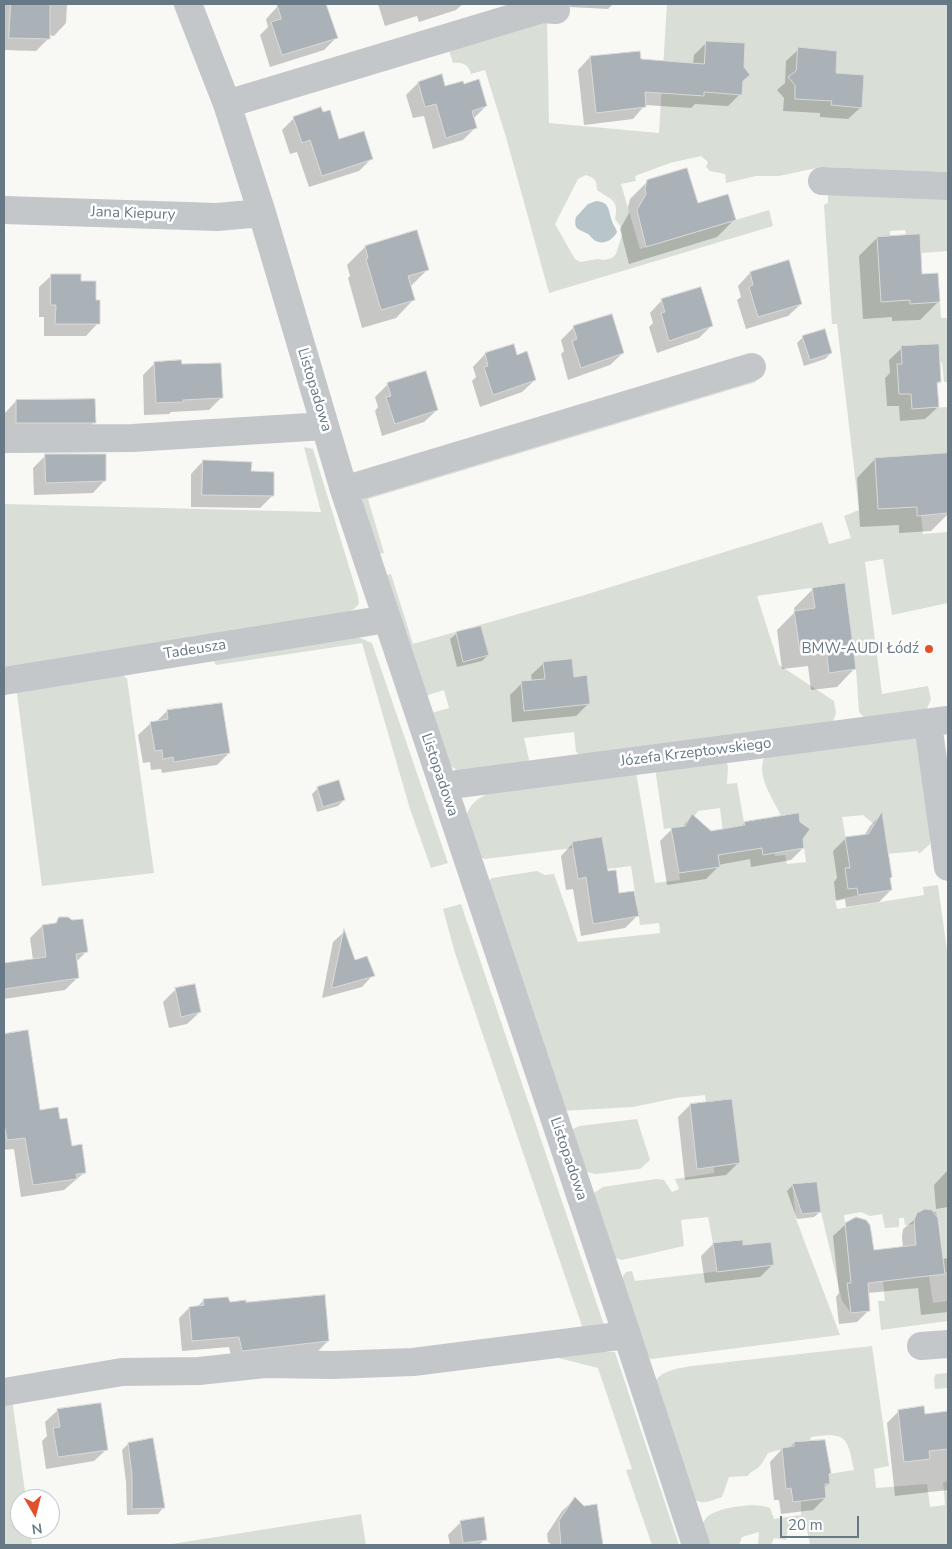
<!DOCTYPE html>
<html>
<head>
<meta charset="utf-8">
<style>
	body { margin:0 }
	#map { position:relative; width:952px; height:1549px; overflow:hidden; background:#f8f8f5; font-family:"Nunito Sans",sans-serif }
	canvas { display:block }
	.frame { position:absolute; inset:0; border:5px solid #677986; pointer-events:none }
	.north { position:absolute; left:10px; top:1489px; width:50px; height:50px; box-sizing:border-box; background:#fff; border:1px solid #c2c9cf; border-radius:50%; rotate:172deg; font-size:14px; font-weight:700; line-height:20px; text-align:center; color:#677986 }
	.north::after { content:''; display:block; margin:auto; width:18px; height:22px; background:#e35029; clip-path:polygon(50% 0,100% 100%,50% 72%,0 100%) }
	.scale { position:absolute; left:780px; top:1516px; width:79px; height:22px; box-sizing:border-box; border:2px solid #677986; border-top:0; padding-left:6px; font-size:15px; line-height:18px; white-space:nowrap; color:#677986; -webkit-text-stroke:4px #fff; paint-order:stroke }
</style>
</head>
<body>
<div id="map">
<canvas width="952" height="1549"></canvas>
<div class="frame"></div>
<div class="north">N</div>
<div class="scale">20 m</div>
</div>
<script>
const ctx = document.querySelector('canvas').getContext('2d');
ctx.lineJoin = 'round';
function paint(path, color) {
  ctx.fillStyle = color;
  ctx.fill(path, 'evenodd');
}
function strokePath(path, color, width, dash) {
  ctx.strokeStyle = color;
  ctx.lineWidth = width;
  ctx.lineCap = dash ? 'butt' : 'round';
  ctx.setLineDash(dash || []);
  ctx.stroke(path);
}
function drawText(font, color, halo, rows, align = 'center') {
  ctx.font = font + ' "Nunito Sans",sans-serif';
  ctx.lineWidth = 5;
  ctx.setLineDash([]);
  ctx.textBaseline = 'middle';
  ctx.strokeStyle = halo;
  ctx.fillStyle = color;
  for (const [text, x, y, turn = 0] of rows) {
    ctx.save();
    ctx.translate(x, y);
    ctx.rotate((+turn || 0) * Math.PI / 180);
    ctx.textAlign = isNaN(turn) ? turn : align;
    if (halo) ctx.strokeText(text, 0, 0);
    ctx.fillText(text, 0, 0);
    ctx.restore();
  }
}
const green = new Path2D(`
	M667,4H948V172L821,167L779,176H756L726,183L725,174L710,171L706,167L708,162L701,156L670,163L635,176L636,181L621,184L640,249L769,210L773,226L549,293L506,137L485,70L471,74C469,64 462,62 453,63L449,50L547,20L549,123L659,133ZM586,175C595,178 597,181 597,190C609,199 620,199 615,219L621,227L622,235L616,254L612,258L604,260L598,259L580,262L575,259L555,224L578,179Z
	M828,190L948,195V251L921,253L906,235L905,230L890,231V236L877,237L881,301L910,300V304L940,302L941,318H948V382H944L942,362H940L939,344L902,364H897L899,394H911L912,409L948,407V464V454L875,459L878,509L917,507V515H921L923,534L948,532V603L892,615L883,559L865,562L882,694L928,686L931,699L926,711L866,719L859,712L856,669L844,583L757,596L779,665L834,701L836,713L832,724L584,757L576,752L574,732L524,738L529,760L526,764L460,772L451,766L428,714L449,708L444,690L425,696L382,576L391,574L413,644L578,597L822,522L829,544L851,538L844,516L859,510L837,324H832L824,205L828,203Z
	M754,378L756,382L368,499L384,553L378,554L363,507L362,498Z
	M304,447L313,449L358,596L359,604L354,609L345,613L4,669V504L321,512Z
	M358,637L372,643L448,863L431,868L410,809L362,643L216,665L212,658Z
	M123,671L125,678H127L154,873L42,886L17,694L18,686Z
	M918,736L929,796L930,844L919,854L918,851L886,854H889L885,832H883L863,815L842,817L851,867L846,868L857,888L858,895L835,900L837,909L924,895L923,887L938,885L948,958V1272H945L939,1221C934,1204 914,1206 914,1224L905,1225L904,1218H899V1227L885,1228L882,1214L870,1216L861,1212L844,1215L851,1283L847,1284L851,1313L842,1301L821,1212L817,1182L792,1184L796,1219L840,1335L651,1359L645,1355L622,1281L623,1276L626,1272L632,1271L635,1281L773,1265L771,1242L743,1245V1240L713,1243L708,1217L681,1220L684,1246L622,1260L612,1257L594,1193L603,1187L656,1179L664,1180L672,1192L679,1189L675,1179L714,1173V1167L739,1163L732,1099L706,1102L705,1095L676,1098L633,1107L561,1111L488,882L492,878L537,871L545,875L554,874L578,942L660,933L659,923L640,925L631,866L607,869L573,848L485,859L480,857L465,819C471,803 474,801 489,793L636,772L655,883L680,880L679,873L720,867L716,842L724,840L720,808L698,811C688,827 682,826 664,829L656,775L657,768L724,759L728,766L727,784L737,783L749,850L762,848L763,855L774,853L775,856L785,855L787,864L806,862L803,839L807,834L806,826L800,822L799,813L781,816C773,798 755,775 765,756Z
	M461,904L604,1325L583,1329L455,953L443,909Z
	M637,1119L650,1160L640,1169L596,1174L587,1172L571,1130L579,1126Z
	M929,1276L933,1303L948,1301V1321L881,1330L878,1301H885L883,1281Z
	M872,1346L889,1466L874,1469L876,1488L927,1484L930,1507L945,1505L943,1482L948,1481V1545H810L806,1524L794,1522L788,1530L786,1540L774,1538L771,1545H758L759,1532L742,1537L739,1545H710L703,1523C705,1519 707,1516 711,1514C725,1507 755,1502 770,1508L774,1519L801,1515V1501L826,1498L825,1484L830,1483L829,1474L854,1470C847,1437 847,1432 811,1437L810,1440L794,1442V1446L768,1453C765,1458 763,1463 758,1468C754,1471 751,1471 748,1476L729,1477L722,1497C712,1500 703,1506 694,1499L655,1381C663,1370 679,1368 692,1366Z
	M591,1352H615L679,1545H652L626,1470L632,1469L598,1368L550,1356Z
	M948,1373V1388L935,1389L934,1378L936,1374Z
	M4,1392L12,1399L26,1499H20V1529H30L32,1545H4Z
	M361,1514L366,1545H166Z`);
const water = new Path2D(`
	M596,201C610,202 608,210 612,221C613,225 616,228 617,232C613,240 603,246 594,240C591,238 590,235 588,234C579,229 573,230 576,217L588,204Z`);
const shadow = new Path2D(`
	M4,4H67L66,23L54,36L49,35L48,39L36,51L4,50Z
	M286,4H319L336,38L324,50L270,67L260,35L268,27L266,19L278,6Z
	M378,4H463L456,10L419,22L417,16L385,26Z
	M570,4H613L608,9L569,7Z
	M706,43L741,82L740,94L728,106L695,104L691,108L645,105L633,119L584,125L578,70L590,57L693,64L694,55Z
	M799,49L834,74L861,107L848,119L820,117V113L783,111L784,98L777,90L785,83L786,61Z
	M418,83L486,106L473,119L476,127L463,140L433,149L424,116L413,118L406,95Z
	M294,118L338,141L372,158L359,171L309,187L297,152L290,154L282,130Z
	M648,181L697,205L734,220L717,237L629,264L620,229L629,213L628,207L630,199Z
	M877,238L938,302L920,320L892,321V317L863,319L859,256Z
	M365,247L428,269L410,287L414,299L396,318L362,328L348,278L350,276L347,265Z
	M750,273L801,304L788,316L746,329L737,300L741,297L738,286Z
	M52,275L80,283L94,301L98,323L86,336H44V317H39V287Z
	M662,300L711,326L699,338L657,353L649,327L653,323L650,313Z
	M574,327L623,353L610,365L568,380L561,354L564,351L561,340Z
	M803,337L831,353L825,359L804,366L797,343Z
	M902,348L940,382L936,385L938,407L925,419L900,421L899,406H887L885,378L890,373L889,360Z
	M485,354L516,357L535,380L522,392L480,407L472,381L476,377L473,367Z
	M155,363L180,366L221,398L209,410L171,412L169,414L144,415L143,375Z
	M388,384L437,410L424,422L382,436L375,411L378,407L375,397Z
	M16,401L94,422L82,435H4V414Z
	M946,455L948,514L931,531L899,533V525L860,527L857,478L875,459Z
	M45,456L105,480L93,493L34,495L33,468Z
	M203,461L250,472L272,496L260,508L191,507V474Z
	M844,585L855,668L837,687L811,690L808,666L782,669L777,630L795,612L794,608L812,590Z
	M480,628L488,655L482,661L457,667L450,639L456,634Z
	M544,663L573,678L588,704L576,716L512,722L510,695L522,683L532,682L531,675Z
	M167,711L229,753L217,765L162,773L161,769L151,770L150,762L143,763L138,735L151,723L156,722Z
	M318,788L344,800L338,806L317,812L312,794Z
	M881,815L891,890L879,902L846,907L845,899L836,901L834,882L837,878L833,851L846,838L864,836L870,826Z
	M692,816L711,833L740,827L745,823L802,839L803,848L791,860L751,867L750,859L718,865L719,866L706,879L667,885L660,841L672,829L681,828Z
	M573,843L607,873L618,895L637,916L625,928L581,936L573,889L566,890L561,856Z
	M59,919L86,952L75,963L77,978L65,990L4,999V964L33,960L30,938L42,926L54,924Z
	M344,932L354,961L373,975L362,987L322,998L333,942Z
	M175,990L200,1012L187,1024L169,1028L163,1002Z
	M27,1032L39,1111L59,1121L71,1147L85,1172L64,1190L21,1197L14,1149L4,1150V1035Z
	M690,1105L738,1163L726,1175L685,1180L678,1117Z
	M948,1170V1207L936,1209L934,1185Z
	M793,1185L820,1212L814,1217L797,1219L787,1191Z
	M925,1211L936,1212L938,1221L942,1259L948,1258V1312L921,1315L918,1288L868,1293L869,1310L857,1322L839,1324L836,1297L839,1293L833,1236L846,1224L873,1251L903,1248L902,1237L903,1229Z
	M713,1244L742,1246L772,1265L760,1277L705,1283L701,1256Z
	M204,1300L230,1303L328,1341L318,1351L232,1360L229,1347L182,1351L179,1318L189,1308L197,1307Z
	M58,1410L107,1449L94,1461L46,1469L42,1441L47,1436L45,1422Z
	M899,1411L924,1415L948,1412V1490L895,1496L887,1423Z
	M794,1443L829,1483L824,1488L825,1498L813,1510L781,1514L779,1500H774L770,1462L782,1449L789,1448Z
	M128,1444L163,1508L158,1514L127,1515L126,1482L122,1450Z
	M575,1499L584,1507L596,1505L602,1545H552L548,1542L547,1534L562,1511Z
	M461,1522L485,1539L479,1545H450L448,1535Z`);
const building = new Path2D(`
	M11,4H50V39L9,38Z
	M277,4H326L338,38L282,55L271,22L281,19Z
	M706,41L745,43L744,67L750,75L743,81L742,95L704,92V96L645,92L646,107L596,113L590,56L640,51L641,59L704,64Z
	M798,47L837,51L836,73L864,75L862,108L831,105L832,101L795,99V85L788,77L796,71Z
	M442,74L445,86L463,81L464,84L479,79L487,106L472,111L477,128L446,138L436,104L425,107L418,82Z
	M321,107L323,112L330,110L339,139L364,131L373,159L322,176L310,140L302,143L293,117Z
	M687,168L698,203L728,194L736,220L646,247L637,210L646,194L645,189L647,180Z
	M417,230L429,270L408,276L415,300L381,310L366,259L368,258L365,246Z
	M920,234L922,274L938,273L940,302L910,304V300L881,302L877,237Z
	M789,260L802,304L758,317L749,287L753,285L750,272Z
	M51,274H81V281H96V300H100V324H55L56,305H51Z
	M701,287L713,326L669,341L661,313L665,312L661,299Z
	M612,314L624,353L581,368L572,341L577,339L573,326Z
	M825,329L832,353L810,360L802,336Z
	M514,344L517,355L527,351L536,380L493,395L484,367L488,366L485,353Z
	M939,344L941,382H937L939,407L912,409L911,394H899L897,364H902L901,346Z
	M181,360L182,364L221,363L223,398L183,400V402L156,403L154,362Z
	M426,371L438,410L395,424L386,397L391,396L387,383Z
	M95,399L96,423H16V400Z
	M948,453V513L917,516V507L878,509L875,458Z
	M45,454H106V481L46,483Z
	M203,460L252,462L251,471L274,472V496L202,495Z
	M845,583L856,669L829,673L826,648L800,651L794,611L815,608L812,588Z
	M481,626L489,655L463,662L456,632Z
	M572,659L574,677L587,675L590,704L524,711L521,681L545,679L543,662Z
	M222,703L230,753L174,762L173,757L163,759L162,750L155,751L150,722L168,719L167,710Z
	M339,780L345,800L323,807L317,787Z
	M882,812L892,877L890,878L892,890L858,895L857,888L848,889L845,868H850L845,837L868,834Z
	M799,813L800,822L810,829L803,839L804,848L763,855L762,848L718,855L720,867L679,873L671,828L685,826L692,814L711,831L745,825L744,822Z
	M602,837L608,871L616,870L619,893L634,891L639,916L593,924L586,877L578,879L572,842Z
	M59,917H68L72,920L83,919L88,952L76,954L79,978L4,989V963L46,957L42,925L56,923Z
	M344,929L355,960L367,956L375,976L332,988Z
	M195,984L201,1012L181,1017L175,988Z
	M28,1030L40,1110L58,1107L60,1119L67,1118L72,1146L82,1144L86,1173L76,1174L77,1179L33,1185L25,1138L7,1140L4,1123V1034Z
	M732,1099L740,1163L697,1169L690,1104Z
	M817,1182L821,1212L802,1214L792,1184Z
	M925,1209L932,1210L938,1218L945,1274L868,1283L870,1311L851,1313L847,1283H851L845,1223L856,1217L866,1220L870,1225L874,1250L916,1245L914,1220L917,1213Z
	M743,1240V1245L771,1242L774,1265L717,1272L713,1243Z
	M325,1295L329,1341L242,1351L239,1337L192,1341L189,1307L204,1305L203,1299L228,1297L230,1302L246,1300V1302Z
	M101,1403L108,1450L58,1457L53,1428L60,1427L57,1409Z
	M924,1406L925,1414L948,1411V1449L929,1451L930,1459L904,1462L898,1410Z
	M153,1438L165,1508L132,1509V1475L128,1443Z
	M825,1440L831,1473L829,1474L830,1484H825L826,1498L793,1502L791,1488L786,1489L782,1448L794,1446V1442Z
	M575,1497L584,1506L597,1504L603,1545H561L559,1521Z
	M484,1517L487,1540L463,1543L460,1521Z`);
const minor = new Path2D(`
	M188,4L227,104L262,213L344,490L627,1335L696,1545
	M227,104L542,9L556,10
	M822,181L948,186
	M4,210L217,217L262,213
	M4,439L133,438L325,426
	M344,490L752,367
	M4,681L387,619
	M928,724L948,867
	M443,786L948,720
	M921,1346L948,1344
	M4,1392L122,1372L199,1371L265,1364L333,1365L413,1362L627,1335`);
const markers = [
	[929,649,5,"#e35029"]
];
const streetNames = [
	["Jana Kiepury",133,214,2],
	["Listopadowa",314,390,73],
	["Tadeusza",195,650,-9],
	["Józefa Krzeptowskiego",696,753,-7],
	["Listopadowa",439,775,71],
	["Listopadowa",568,1159,71]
];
const poiNames = [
	["BMW-AUDI Łódź",919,649]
];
paint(green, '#d9dfd6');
paint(water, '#b9c6c9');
paint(shadow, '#0003');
paint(building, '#aab2b8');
strokePath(building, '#d9d9d7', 1);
strokePath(minor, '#c3c7ca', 28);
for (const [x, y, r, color] of markers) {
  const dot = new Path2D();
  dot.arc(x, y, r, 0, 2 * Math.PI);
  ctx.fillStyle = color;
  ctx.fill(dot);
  strokePath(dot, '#fff', 2);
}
drawText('15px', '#677986', '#fff', streetNames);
drawText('15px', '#677986', '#fff', poiNames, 'right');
</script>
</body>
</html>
